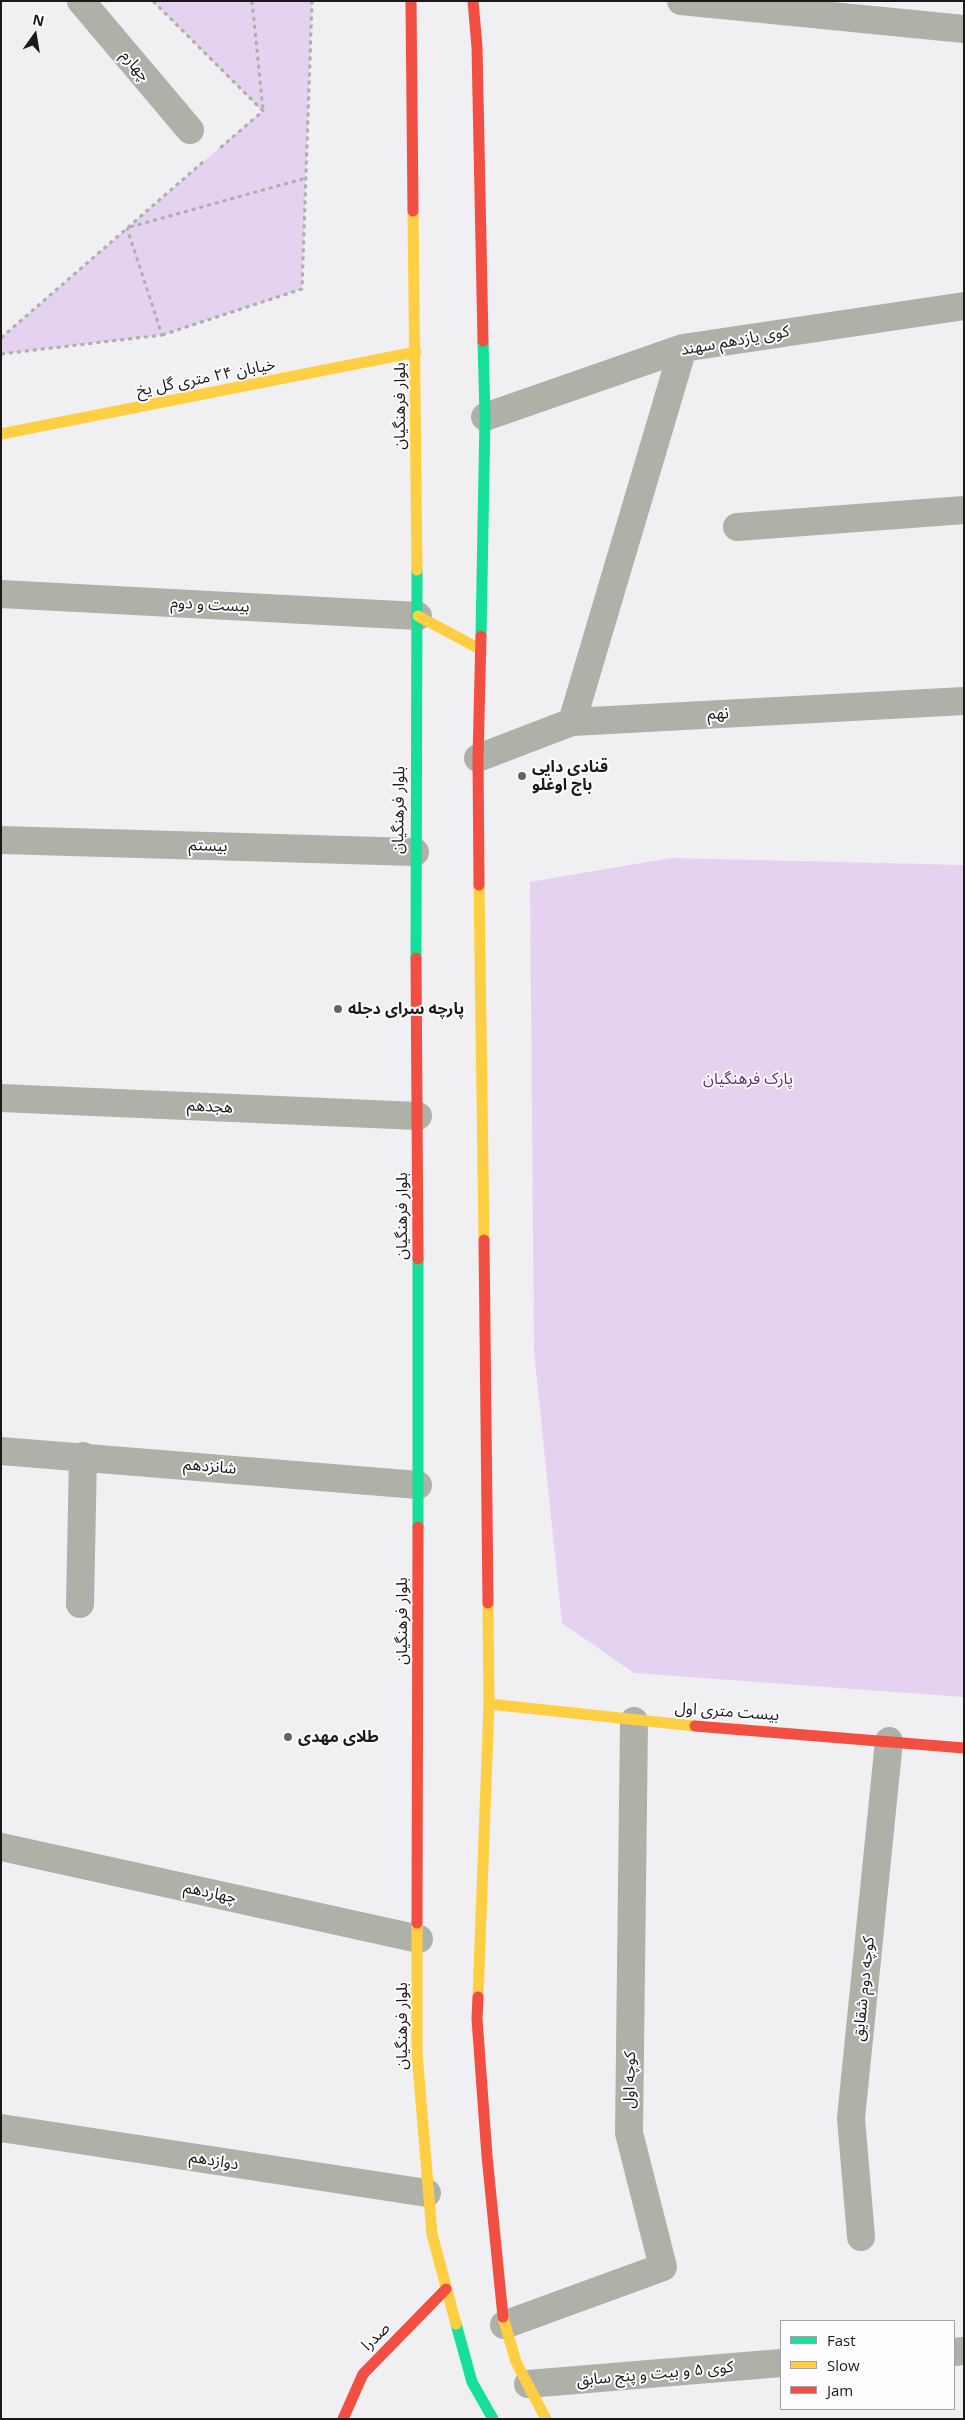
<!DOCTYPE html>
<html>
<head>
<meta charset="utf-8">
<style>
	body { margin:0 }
	#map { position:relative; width:965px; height:2420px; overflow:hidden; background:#f0eff1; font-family:"Open Sans",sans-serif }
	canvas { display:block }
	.frame { position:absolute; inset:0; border:2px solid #1a191a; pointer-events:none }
	.legend { position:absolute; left:780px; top:2320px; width:175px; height:90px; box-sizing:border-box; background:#fefcff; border:1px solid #a3a1a3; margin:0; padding:6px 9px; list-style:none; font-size:15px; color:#1a191a }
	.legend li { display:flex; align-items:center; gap:10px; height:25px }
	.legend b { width:25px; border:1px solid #a3a1a3 }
	.north { position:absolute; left:10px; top:10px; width:50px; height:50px; -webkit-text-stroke:4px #fefcff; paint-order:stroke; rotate:13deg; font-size:14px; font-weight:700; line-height:20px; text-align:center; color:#1a191a }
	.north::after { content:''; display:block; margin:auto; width:18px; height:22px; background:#1a191a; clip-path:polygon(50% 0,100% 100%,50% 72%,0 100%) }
</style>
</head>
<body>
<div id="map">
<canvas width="965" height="2420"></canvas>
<div class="frame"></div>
<ul class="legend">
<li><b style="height:6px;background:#16e098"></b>Fast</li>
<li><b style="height:6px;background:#ffcf43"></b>Slow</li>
<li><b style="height:6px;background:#f24e42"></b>Jam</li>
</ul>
<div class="north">N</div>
</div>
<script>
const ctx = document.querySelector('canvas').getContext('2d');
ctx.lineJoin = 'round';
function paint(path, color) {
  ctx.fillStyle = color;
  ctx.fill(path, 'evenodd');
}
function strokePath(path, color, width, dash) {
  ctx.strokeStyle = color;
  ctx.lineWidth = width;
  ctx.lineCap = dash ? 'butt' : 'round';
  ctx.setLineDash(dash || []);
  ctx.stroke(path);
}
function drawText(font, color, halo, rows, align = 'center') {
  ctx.font = font + ' "Open Sans","Noto Sans Arabic",sans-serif';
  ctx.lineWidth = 4;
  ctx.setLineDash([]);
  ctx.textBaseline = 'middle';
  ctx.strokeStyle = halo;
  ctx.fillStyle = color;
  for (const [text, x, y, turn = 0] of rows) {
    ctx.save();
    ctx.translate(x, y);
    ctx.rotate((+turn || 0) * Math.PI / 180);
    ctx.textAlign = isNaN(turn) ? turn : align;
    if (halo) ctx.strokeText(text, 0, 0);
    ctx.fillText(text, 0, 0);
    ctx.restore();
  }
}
const green = new Path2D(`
	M153,1H312L302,289L162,335L1,354V338L262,111Z
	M671,858L964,865V1697L634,1673L562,1623L534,1351L530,882Z`);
const path = new Path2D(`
	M153,1L263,111L220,148
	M252,1L263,110
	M130,227L306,178
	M162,335L302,289L312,1
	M1,338L203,162
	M1,354L162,335L127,228`);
const street = new Path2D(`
	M81,1L190,130
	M681,1L964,29
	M485,417L683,348L964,306
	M737,527L964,510
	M1,594L418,616
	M572,722L683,348
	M478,758L572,722L964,701
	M1,840L415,852
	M1,1098L418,1116
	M1,1451L418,1485
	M80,1604L83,1456
	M1,1847L419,1939
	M1,2128L427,2193
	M861,2237L851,2118L889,1741
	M504,2325L663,2267L629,2133L634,1721
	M954,2352L964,2351
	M528,2384L781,2363`);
const fast = new Path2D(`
	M481,636L485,417L483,341
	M416,958L417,570
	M418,1527V1259
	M456,2324L472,2382L493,2419`);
const slow = new Path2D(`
	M413,211L417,570
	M1,434L416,352
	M418,616L478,648
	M479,885L484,1240
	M489,1704L695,1726
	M417,1923V2053L432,2234L456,2324
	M478,1997L489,1704L488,1603
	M503,2317L516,2362L546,2419`);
const jam = new Path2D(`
	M411,1L413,211
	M473,1L477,47L483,341
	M479,885L478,758L481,636
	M416,958L418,1259
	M484,1240L488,1603
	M695,1726L964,1748
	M417,1923L418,1527
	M478,1997L477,2019L487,2156L503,2317
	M343,2419L363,2374L446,2289`);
const markers = [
	[522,776,5,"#656465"],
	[338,1009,5,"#656465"],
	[288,1737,5,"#656465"]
];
const streetNames = [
	["چهارم",135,66,50],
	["کوی یازدهم سهند",735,341,-10],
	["خیابان ۲۴ متری گل یخ",206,378,-11],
	["بلوار فرهنگیان",400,406,-90],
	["بیست و دوم",210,605,3],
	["نهم",718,714,-3],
	["بلوار فرهنگیان",399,810,-89],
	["بیستم",208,846,2],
	["هجدهم",210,1107,3],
	["بلوار فرهنگیان",402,1216,-90],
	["شانزدهم",210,1467,5],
	["بلوار فرهنگیان",402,1621,-90],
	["بیست متری اول",727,1712,4],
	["چهاردهم",210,1893,12],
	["کوچه دوم شقایق",864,1989,-84],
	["بلوار فرهنگیان",402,2026,-90],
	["کوچه اول",630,2080,-89],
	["دوازدهم",214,2161,9],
	["صدرا",376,2337,-45],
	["کوی ۵ و بیت و پنج سابق",655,2374,-5]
];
const poiNames = [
	["قنادی دایی",532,767],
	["باج اوغلو",532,785],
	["پارچه سرای دجله",348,1009],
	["طلای مهدی",298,1737]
];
const parkNames = [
	["پارک فرهنگیان",748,1079]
];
paint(green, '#e5d2f1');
strokePath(path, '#aeafaa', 3, [4, 4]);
strokePath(street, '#aeb1a7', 28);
strokePath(fast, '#16e098', 11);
strokePath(slow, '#ffcf43', 11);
strokePath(jam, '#f24e42', 11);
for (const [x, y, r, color] of markers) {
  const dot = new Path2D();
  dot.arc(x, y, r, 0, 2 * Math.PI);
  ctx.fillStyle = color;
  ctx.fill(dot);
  strokePath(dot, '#fefcff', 2);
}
drawText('16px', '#1a191a', '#fefcff', streetNames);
drawText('bold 16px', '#1a191a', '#fefcff', poiNames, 'left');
drawText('16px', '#602d7a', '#fefcff', parkNames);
</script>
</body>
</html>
